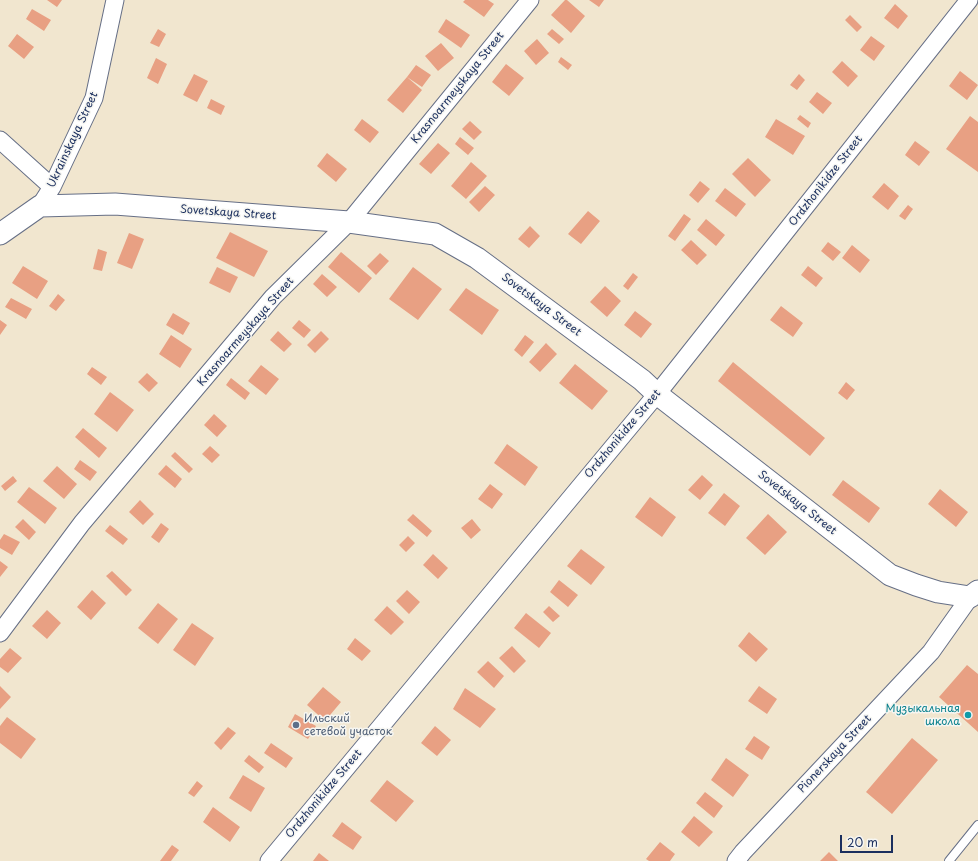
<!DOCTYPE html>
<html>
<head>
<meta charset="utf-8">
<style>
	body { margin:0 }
	#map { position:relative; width:978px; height:861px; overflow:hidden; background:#f1e6cf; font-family:"Playpen Sans",sans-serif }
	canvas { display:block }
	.scale { position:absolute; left:840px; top:835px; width:53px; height:18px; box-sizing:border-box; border:2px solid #1b2f5e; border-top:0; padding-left:5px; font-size:12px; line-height:14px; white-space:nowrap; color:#1b2f5e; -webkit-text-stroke:3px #f6f6f2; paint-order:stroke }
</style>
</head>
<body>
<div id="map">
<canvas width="978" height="861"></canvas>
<div class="scale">20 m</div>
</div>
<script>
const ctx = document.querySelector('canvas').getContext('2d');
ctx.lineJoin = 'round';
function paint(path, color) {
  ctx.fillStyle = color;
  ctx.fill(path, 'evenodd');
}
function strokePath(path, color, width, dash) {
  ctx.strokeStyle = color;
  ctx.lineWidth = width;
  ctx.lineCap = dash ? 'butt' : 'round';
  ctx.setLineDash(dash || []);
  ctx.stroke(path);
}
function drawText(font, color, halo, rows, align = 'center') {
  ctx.font = font + ' "Playpen Sans",sans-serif';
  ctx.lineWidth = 3;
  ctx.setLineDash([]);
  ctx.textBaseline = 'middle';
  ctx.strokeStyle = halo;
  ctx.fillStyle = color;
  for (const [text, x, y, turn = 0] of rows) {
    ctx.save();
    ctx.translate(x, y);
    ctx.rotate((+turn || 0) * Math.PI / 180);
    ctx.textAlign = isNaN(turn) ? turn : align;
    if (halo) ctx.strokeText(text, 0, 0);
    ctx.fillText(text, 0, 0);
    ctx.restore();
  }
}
const building = new Path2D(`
	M47,0H62L57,7Z
	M465,0H488L494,4L484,17L463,2Z
	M565,0H567L585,16L571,33L551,15Z
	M589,0H604L599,7Z
	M895,4L908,16L898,29L884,18Z
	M32,9L51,20L44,31L26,19Z
	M850,15L862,27L857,32L845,20Z
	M446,19L470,35L461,48L438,32Z
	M158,29L166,34L159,47L150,43Z
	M552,29L564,39L559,44L547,34Z
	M17,34L34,47L24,59L8,46Z
	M871,36L885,46L874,61L860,50Z
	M537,39L549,53L536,65L524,51Z
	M441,43L454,58L438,71L425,56Z
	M561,57L572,65L568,70L558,62Z
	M156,58L167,64L158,84L147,78Z
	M842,61L858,76L848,87L832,72Z
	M506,64L524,78L509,96L492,82Z
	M416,65L431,75L422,87L407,77Z
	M960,71L978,85L967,100L949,86Z
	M194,74L208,81L197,102L183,95Z
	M799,74L805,80L797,90L790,85Z
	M407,77L422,90L403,113L387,100Z
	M817,92L832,103L823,114L809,102Z
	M211,99L225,106L221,115L207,108Z
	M800,115L811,123L808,128L797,119Z
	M970,116L978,122V172L946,149Z
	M362,119L379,132L370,143L354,130Z
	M776,119L805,136L793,155L765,137Z
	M470,121L482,132L474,140L462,129Z
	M460,137L474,148L468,155L455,144Z
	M915,141L930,152L919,166L905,155Z
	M438,143L450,153L431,174L419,164Z
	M327,153L347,169L336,182L317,166Z
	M748,158L771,180L755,197L732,174Z
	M471,162L487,176L466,199L451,186Z
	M700,181L710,189L698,203L689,195Z
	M884,183L899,196L888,210L872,197Z
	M485,186L495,195L479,212L469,202Z
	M725,188L746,204L736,217L715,201Z
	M908,205L913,209L905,220L899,216Z
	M588,211L600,221L581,244L568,234Z
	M684,214L691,219L675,241L668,236Z
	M706,219L725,235L716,246L697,230Z
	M530,226L540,236L529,248L518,239Z
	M230,232L268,251L254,277L216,258Z
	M129,233L144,239L132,269L117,263Z
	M691,240L707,255L697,265L681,250Z
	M828,242L841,252L833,261L821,251Z
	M852,245L870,260L860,273L842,258Z
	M98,249L107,252L102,271L93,269Z
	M341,252L372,278L359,293L328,267Z
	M380,253L389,261L376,275L367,266Z
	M23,266L48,281L37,299L12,283Z
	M808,266L823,278L816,287L801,275Z
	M217,267L238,277L230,293L209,283Z
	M413,267L442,289L418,320L389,299Z
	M633,273L638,277L628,290L623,286Z
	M322,274L337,287L327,297L313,284Z
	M605,286L621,301L607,317L590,302Z
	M466,288L499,310L482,335L449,310Z
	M58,294L65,300L56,311L49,306Z
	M11,298L32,309L26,319L5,307Z
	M781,306L803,323L793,337L770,320Z
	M635,311L652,324L641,338L624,325Z
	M173,313L190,323L183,335L166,325Z
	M0,320L7,325L0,335Z
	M299,320L311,330L304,338L292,328Z
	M278,331L292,344L284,352L270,340Z
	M321,331L329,339L315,353L307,345Z
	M171,335L192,349L180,368L159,354Z
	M525,335L534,342L522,357L514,350Z
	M546,343L557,354L540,372L529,362Z
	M733,362L825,438L810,456L718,381Z
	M575,364L608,391L592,410L559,383Z
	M261,365L279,379L266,395L248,381Z
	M92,367L107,377L101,385L87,374Z
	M147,373L158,383L149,392L138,382Z
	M231,378L250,393L245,400L226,385Z
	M846,382L855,390L847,400L838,393Z
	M110,392L134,410L117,432L94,414Z
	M214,414L227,426L217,437L204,425Z
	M83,428L107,448L99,458L75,437Z
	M507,444L538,467L525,486L494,463Z
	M210,446L220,455L212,463L202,454Z
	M175,452L193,469L189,473L171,456Z
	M80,460L97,472L90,481L74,469Z
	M166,465L182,479L175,488L158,474Z
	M57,466L77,484L64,499L43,481Z
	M702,475L713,485L700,500L688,490Z
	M13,476L17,481L5,491L1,486Z
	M843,480L880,508L869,523L832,495Z
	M490,484L503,494L492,509L478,499Z
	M29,487L57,508L45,524L17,502Z
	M940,489L968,512L956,527L928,504Z
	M724,493L740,506L725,526L708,513Z
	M650,497L676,517L662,537L635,517Z
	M140,500L154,514L143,525L129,512Z
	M413,514L432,531L427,537L407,520Z
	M768,514L787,532L765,555L746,538Z
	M23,519L36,532L29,540L15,527Z
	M472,519L481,530L471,539L461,528Z
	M161,523L169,529L159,543L151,537Z
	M110,525L128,539L123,545L105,531Z
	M4,534L20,542L12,555L0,548V540Z
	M408,536L415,543L406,552L399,545Z
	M581,549L605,567L591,585L567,566Z
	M433,554L448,568L438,579L423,565Z
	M0,561L8,567L0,577Z
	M112,571L132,590L126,596L106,576Z
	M559,580L578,595L568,607L550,592Z
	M92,590L106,603L91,620L77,607Z
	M407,590L420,602L409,614L396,601Z
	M158,603L178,619L158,644L138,628Z
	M387,606L404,622L391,635L374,620Z
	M549,606L560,616L553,622L543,612Z
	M47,610L61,623L47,639L32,626Z
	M526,613L551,633L539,648L514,628Z
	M192,623L214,638L195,666L173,650Z
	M749,632L768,649L756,662L738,646Z
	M355,638L371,651L362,661L347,649Z
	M512,646L526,661L514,673L499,658Z
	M10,648L22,658L8,673L0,667V659Z
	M488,661L504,676L494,688L477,672Z
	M967,665L978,674V732L939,697Z
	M0,686L11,697L0,709Z
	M759,686L777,699L767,714L748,701Z
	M323,687L341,702L325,721L307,705Z
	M465,688L496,709L480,728L453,709Z
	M295,714L316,726L308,739L288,727Z
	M7,717L36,739L21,759L0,743V726Z
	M435,726L451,740L437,756L421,743Z
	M228,727L236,733L221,750L214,743Z
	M754,736L770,747L762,760L745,749Z
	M912,738L938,760L892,814L866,792Z
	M271,743L293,758L286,768L264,753Z
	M249,755L264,767L259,773L244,761Z
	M726,758L749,775L733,797L711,780Z
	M243,775L265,788L251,812L229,798Z
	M387,780L414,801L396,822L370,801Z
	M197,781L203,786L194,797L188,793Z
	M705,792L723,806L714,818L696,803Z
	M213,807L240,827L230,842L203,822Z
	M694,816L713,832L699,847L681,832Z
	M342,822L362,837L353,850L332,836Z
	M660,842L675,854L670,861H649L646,859Z
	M172,845L179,850L171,861H160Z
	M829,852L838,861H820Z
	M319,853L329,861H313Z`);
const service = new Path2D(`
	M949,861L978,825`);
const minor = new Path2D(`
	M0,140L52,187
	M40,206L52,187L94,98L115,0
	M0,633L82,523L273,297L349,222L530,0
	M269,861L657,394L969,0
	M736,861L743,852L931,652L970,597`);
const tertiary = new Path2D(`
	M0,234L40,206L115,204L349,222L435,234L477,258L642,380L657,394L890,575L916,585L938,592L970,597L978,591`);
const markers = [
	[968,715,4,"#0f9aa8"],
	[296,725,4,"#5c6f8a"]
];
const streetNames = [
	["Krasnoarmeyskaya Street",458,88,-51],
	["Ukrainskaya Street",73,140,-65],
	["Ordzhonikidze Street",826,181,-52],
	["Sovetskaya Street",228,213,4],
	["Sovetskaya Street",541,305,37],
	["Krasnoarmeyskaya Street",246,332,-49],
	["Ordzhonikidze Street",623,434,-50],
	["Sovetskaya Street",797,503,38],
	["Pionerskaya Street",835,754,-47],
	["Ordzhonikidze Street",324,794,-50]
];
const cultureNames = [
	["Музыкальная",960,709],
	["школа",960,722]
];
const serviceNames = [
	["Ильский",304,719],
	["сетевой участок",304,732]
];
paint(building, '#e8a083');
strokePath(service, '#666f86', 10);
strokePath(minor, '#666f86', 19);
strokePath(tertiary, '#666f86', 23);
strokePath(service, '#fff', 8);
strokePath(minor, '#fff', 17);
strokePath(tertiary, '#fff', 21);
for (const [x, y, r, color] of markers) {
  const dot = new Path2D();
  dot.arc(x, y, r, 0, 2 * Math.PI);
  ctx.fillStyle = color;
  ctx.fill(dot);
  strokePath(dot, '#f6f6f2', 1.5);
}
drawText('11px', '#1b2f5e', '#f6f6f2', streetNames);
drawText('11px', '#0d838f', '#f6f6f2', cultureNames, 'right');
drawText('11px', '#4e5e75', '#f6f6f2', serviceNames, 'left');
</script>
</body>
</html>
